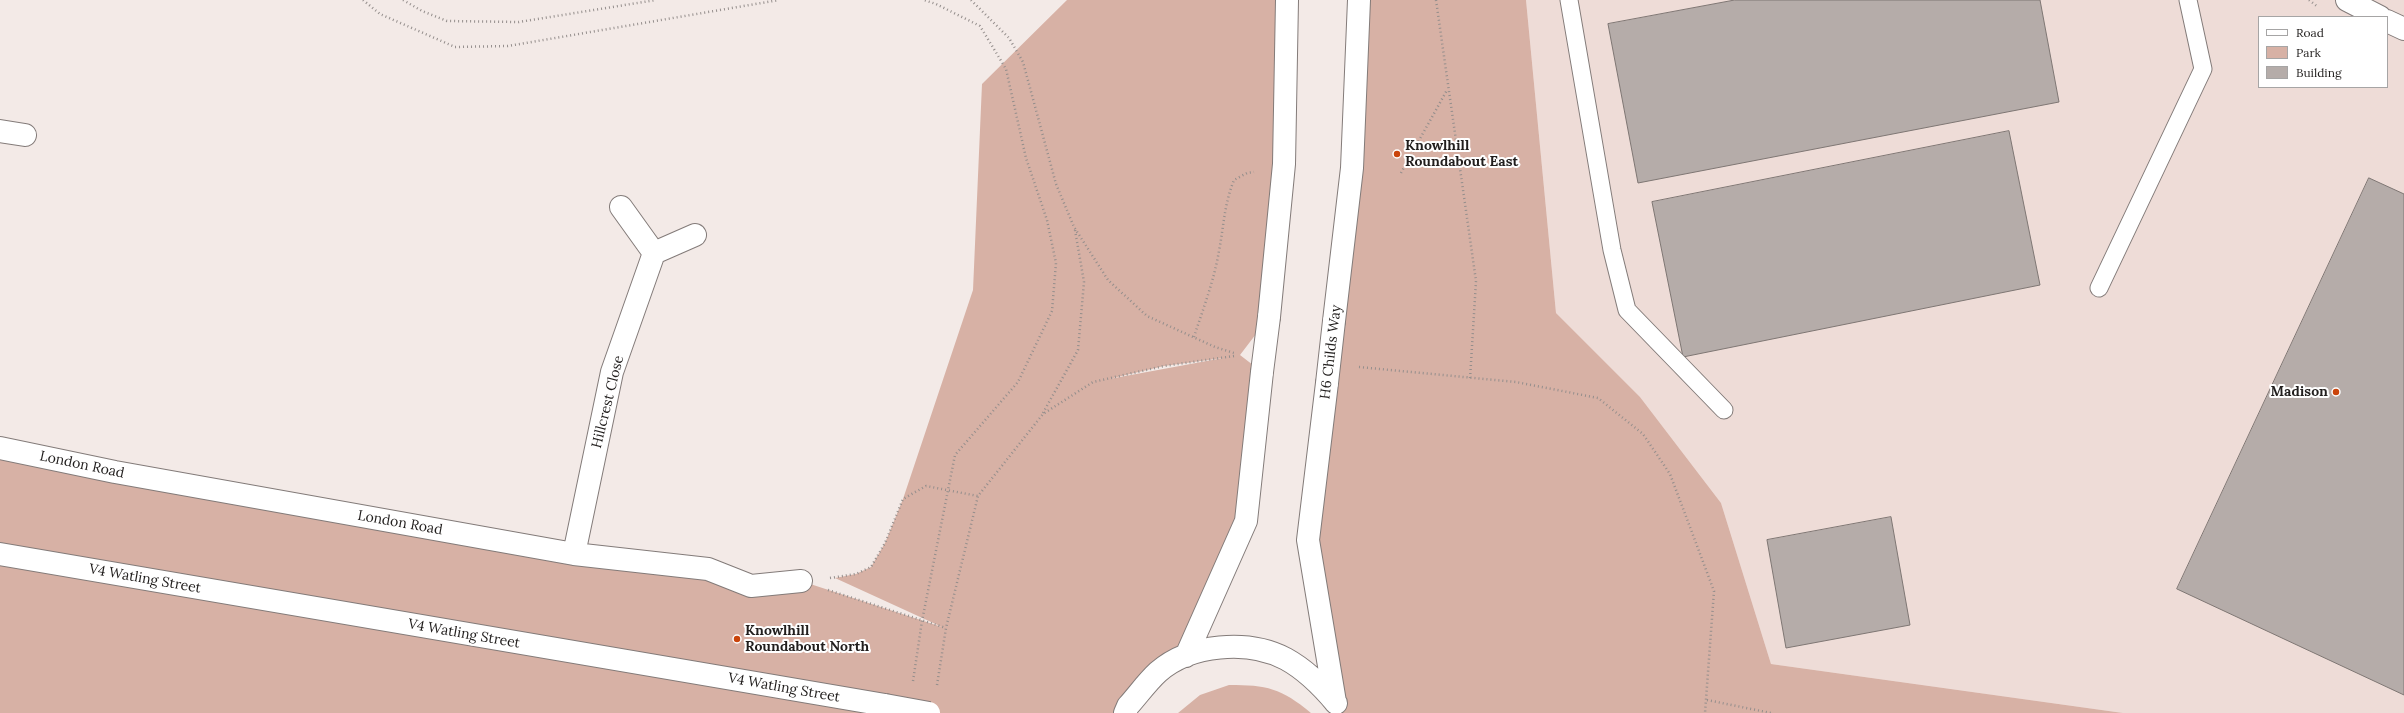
<!DOCTYPE html>
<html>
<head>
<meta charset="utf-8">
<style>
	body { margin:0 }
	#map { position:relative; width:2404px; height:713px; overflow:hidden; background:#f3eae7; font-family:Lora,serif }
	canvas { display:block }
	.legend { position:absolute; left:2258px; top:16px; width:130px; height:72px; box-sizing:border-box; background:#fff; border:1px solid #a6a5a5; margin:0; padding:5px 7px; list-style:none; font-size:12px; color:#211e1d }
	.legend li { display:flex; align-items:center; gap:8px; height:20px }
	.legend b { width:20px; border:1px solid #a6a5a5 }
</style>
</head>
<body>
<div id="map">
<canvas width="2404" height="713"></canvas>
<ul class="legend">
<li><b style="height:5px;background:#fff"></b>Road</li>
<li><b style="height:11px;background:#d7b1a5"></b>Park</li>
<li><b style="height:11px;background:#b5aca9"></b>Building</li>
</ul>
</div>
<script>
const ctx = document.querySelector('canvas').getContext('2d');
ctx.lineJoin = 'round';
function paint(path, color) {
  ctx.fillStyle = color;
  ctx.fill(path, 'evenodd');
}
function strokePath(path, color, width, dash) {
  ctx.strokeStyle = color;
  ctx.lineWidth = width;
  ctx.lineCap = dash ? 'butt' : 'round';
  ctx.setLineDash(dash || []);
  ctx.stroke(path);
}
function drawText(font, color, halo, rows, align = 'center') {
  ctx.font = font + ' Lora,serif';
  ctx.lineWidth = 4;
  ctx.setLineDash([]);
  ctx.textBaseline = 'middle';
  ctx.strokeStyle = halo;
  ctx.fillStyle = color;
  for (const [text, x, y, turn = 0] of rows) {
    ctx.save();
    ctx.translate(x, y);
    ctx.rotate((+turn || 0) * Math.PI / 180);
    ctx.textAlign = isNaN(turn) ? turn : align;
    if (halo) ctx.strokeText(text, 0, 0);
    ctx.fillText(text, 0, 0);
    ctx.restore();
  }
}
const built = new Path2D(`
	M1526,0H2404V713H2123L1771,664L1721,503L1640,397L1556,313ZM2259,17H2387V87H2259Z`);
const green = new Path2D(`
	M1067,0H1287L1269,317L1240,355L1262,372L1246,521L1186,656L1125,713H0V448L751,586L801,581L942,627L835,578L856,574L871,567L885,543L903,499L973,290L982,84ZM1223,358L1109,379L1164,366Z
	M1359,0H1526L1556,313L1640,397L1721,503L1771,664L2123,713H1340L1335,702L1308,540Z
	M1229,685C1267,685 1281,688 1311,713H1178L1200,695Z`);
const building = new Path2D(`
	M1735,0H2040L2059,102L1638,183L1608,24Z
	M2009,131L2040,285L1683,357L1652,202Z
	M2369,178L2404,194V695L2177,589Z
	M1891,517L1910,625L1786,648L1767,540Z`);
const path = new Path2D(`
	M363,0L380,14L455,47L508,46L779,0
	M403,0L422,11L447,21L519,22L656,0
	M971,0L1009,38L1023,62L1056,184L1074,227L1108,280L1147,316L1215,347L1234,353
	M1436,0L1476,281L1470,379
	M2309,0L2318,7
	M1401,173L1447,90
	M1194,337C1203,309 1214,281 1219,251C1224,225 1224,205 1234,180L1247,173L1254,172
	M1359,367L1516,382L1598,398L1643,434L1670,474L1714,591L1705,713
	M1043,413L1078,350L1084,282L1075,230
	M830,578L856,574L871,567L885,543L903,499L926,486L978,496
	M828,590L946,628
	M913,681L922,621L955,455L1018,382L1052,311L1056,263L1047,220L1026,158L1006,69L980,26L936,4L924,0
	M937,685L946,628L978,496L1043,414L1093,382L1164,366L1234,356
	M1707,700L1771,713`);
const service = new Path2D(`
	M1569,0L1612,250L1627,310L1724,410
	M2099,288L2203,69L2188,0`);
const minor = new Path2D(`
	M2347,0L2380,17
	M2387,21L2404,29
	M0,131L25,135
	M621,207L654,253
	M654,253L695,235
	M0,448L115,472L574,554L708,569L751,586L801,581
	M574,554L612,372L654,253`);
const tertiary = new Path2D(`
	M1269,317L1284,164L1287,0
	M1334,321L1352,168L1359,0
	M1327,383L1308,540L1335,702
	M0,554L885,705
	M1186,656L1246,521L1262,372
	M1125,713L1128,706C1138,695 1147,682 1158,672C1190,644 1248,639 1286,659C1306,670 1321,685 1336,703`);
const tertiaryBridge = new Path2D(`
	M1262,372L1269,317
	M1327,383L1334,321
	M885,705L929,713`);
const markers = [
	[1397,154,4,"#ca440b"],
	[2336,392,4,"#ca440b"],
	[737,639,4,"#ca440b"]
];
const poiNames = [
	["Knowlhill",1405,146],
	["Roundabout East",1405,162],
	["Madison",2328,392,"right"],
	["Knowlhill",745,631],
	["Roundabout North",745,647]
];
const streetNames = [
	["H6 Childs Way",1331,352,-83],
	["Hillcrest Close",608,402,-76],
	["London Road",82,465,12],
	["London Road",400,523,10],
	["V4 Watling Street",145,579,10],
	["V4 Watling Street",464,634,10],
	["V4 Watling Street",784,688,10]
];
paint(built, '#eedcd7');
paint(green, '#d7b1a5');
paint(building, '#b5aca9');
strokePath(building, '#7f7774', 1);
strokePath(service, '#837b79', 19);
strokePath(minor, '#837b79', 24);
strokePath(tertiary, '#837b79', 24);
strokePath(path, '#948e8c', 2.5, [1, 3]);
strokePath(service, '#fff', 17);
strokePath(minor, '#fff', 22);
strokePath(tertiary, '#fff', 22);
strokePath(tertiaryBridge, '#837b79', 24, []);
strokePath(tertiaryBridge, '#fff', 22);
for (const [x, y, r, color] of markers) {
  const dot = new Path2D();
  dot.arc(x, y, r, 0, 2 * Math.PI);
  ctx.fillStyle = color;
  ctx.fill(dot);
  strokePath(dot, '#fff', 1.5);
}
drawText('bold 14px', '#211e1d', '#fff', poiNames, 'left');
drawText('14px', '#211e1d', '#fff', streetNames);
</script>
</body>
</html>
